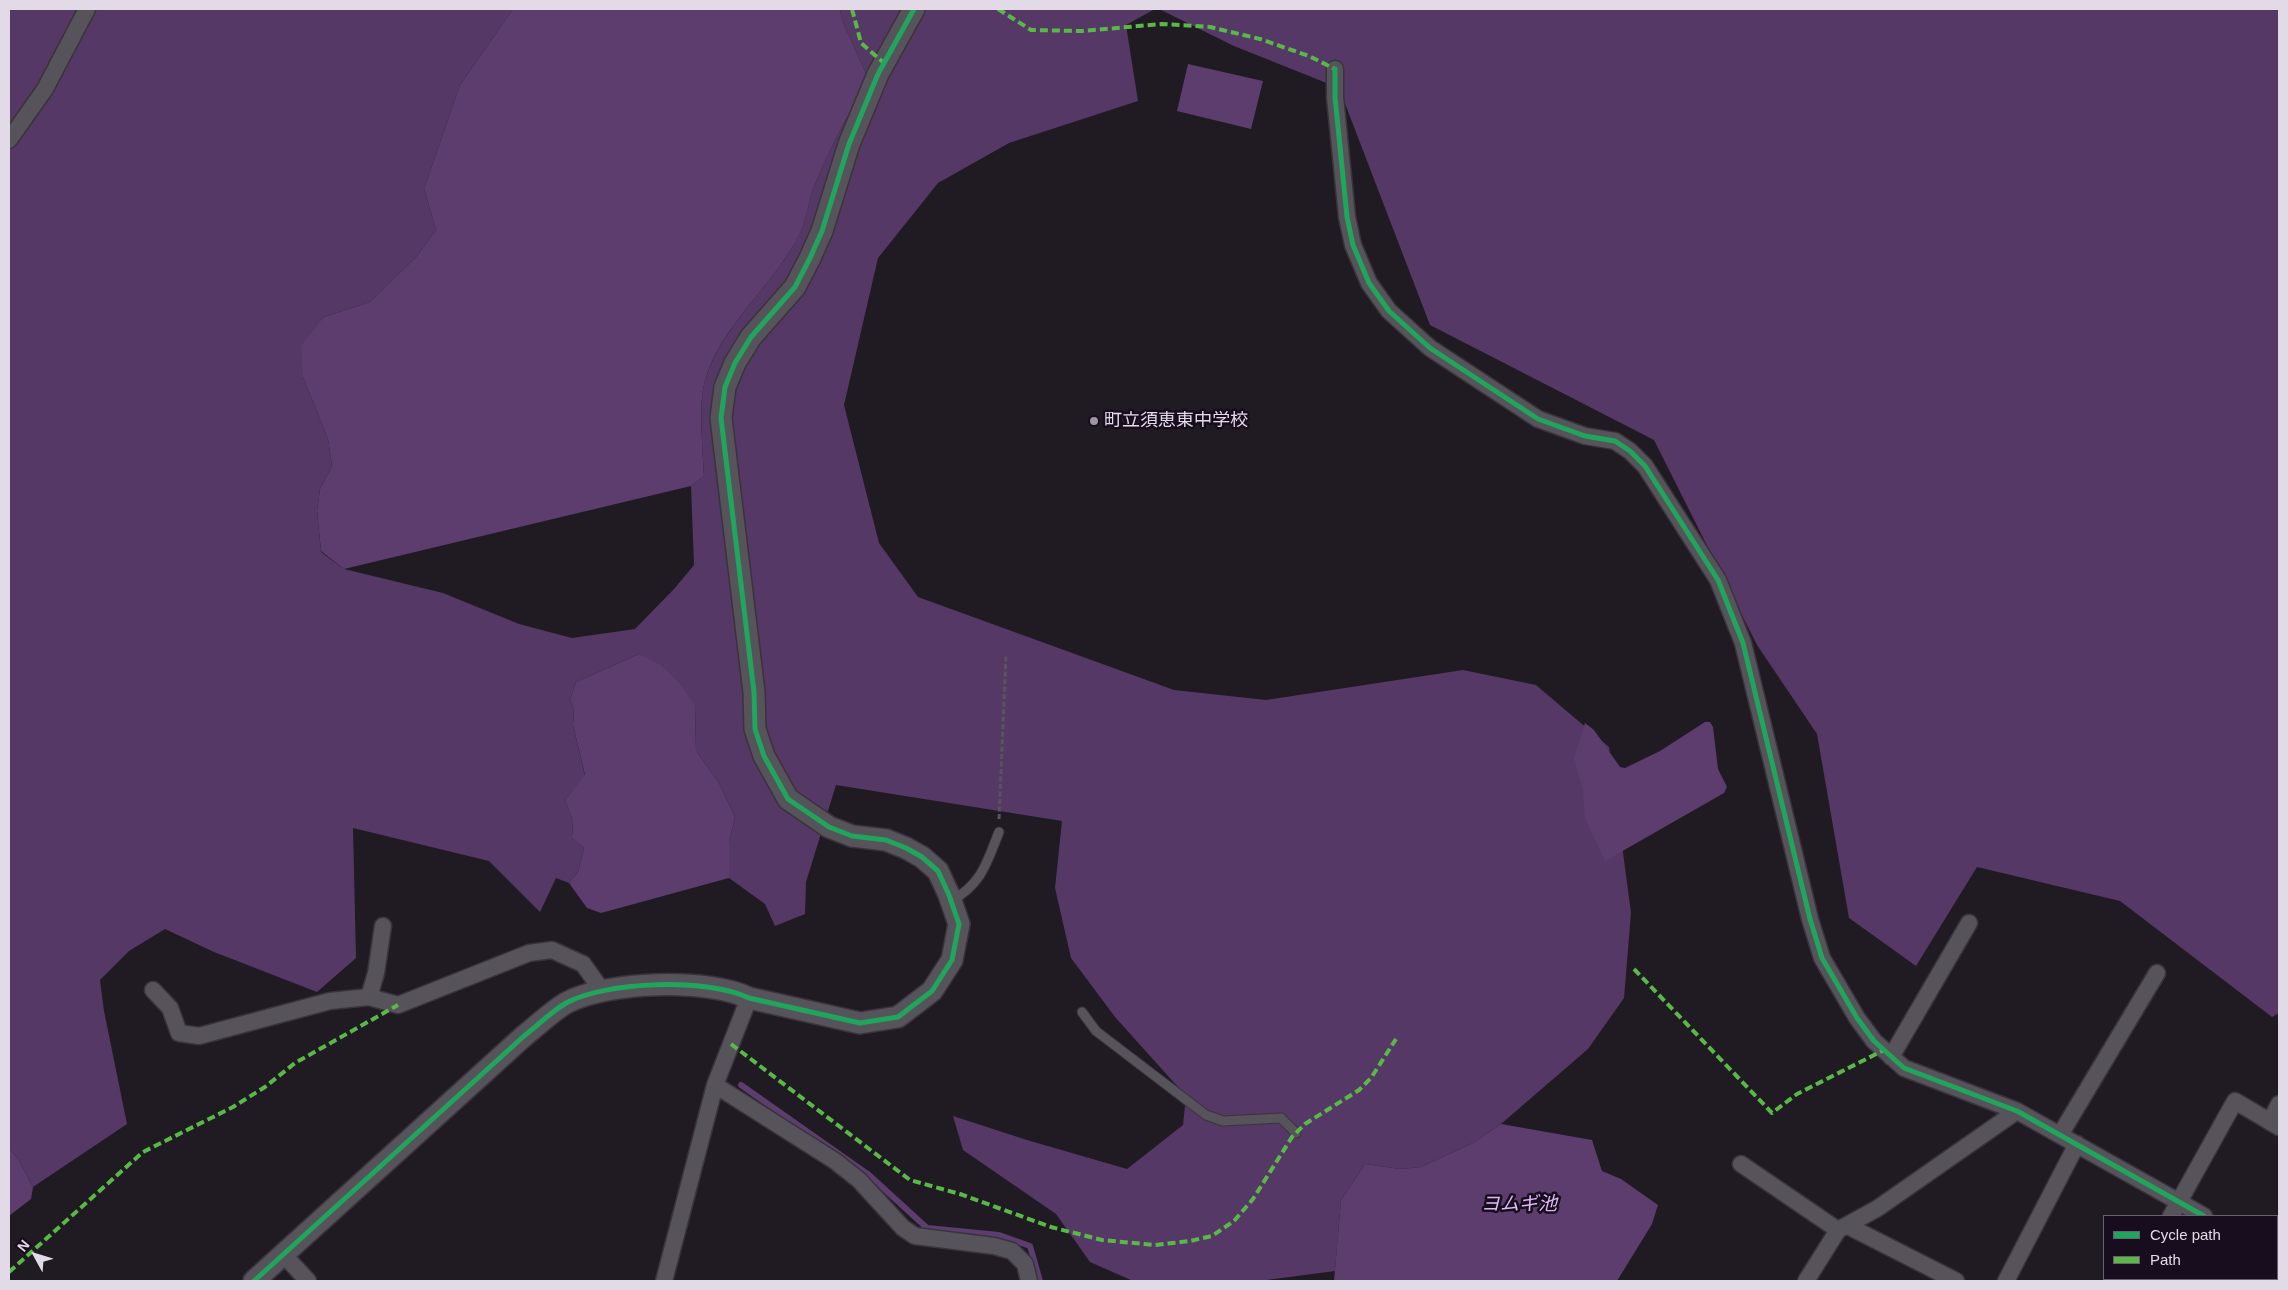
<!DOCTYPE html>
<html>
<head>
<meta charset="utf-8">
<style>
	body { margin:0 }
	#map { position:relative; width:2288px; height:1290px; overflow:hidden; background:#201a23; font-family:Helvetica,sans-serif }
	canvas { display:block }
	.frame { position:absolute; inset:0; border:10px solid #e2dae6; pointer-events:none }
	.legend { position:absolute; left:2103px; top:1215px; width:175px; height:65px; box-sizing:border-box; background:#180d1e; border:1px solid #695f6e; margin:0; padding:6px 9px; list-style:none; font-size:15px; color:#e2dae6 }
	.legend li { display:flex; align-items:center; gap:10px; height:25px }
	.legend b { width:25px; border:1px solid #695f6e }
	.north { position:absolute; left:10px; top:1230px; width:50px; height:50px; -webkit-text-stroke:4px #180d1e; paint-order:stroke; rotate:309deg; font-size:14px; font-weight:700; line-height:20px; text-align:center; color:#e2dae6 }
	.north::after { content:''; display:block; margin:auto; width:18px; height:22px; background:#e2dae6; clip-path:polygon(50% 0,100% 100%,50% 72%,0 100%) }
</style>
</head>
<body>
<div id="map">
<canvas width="2288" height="1290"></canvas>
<div class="frame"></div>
<ul class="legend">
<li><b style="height:6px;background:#20a55d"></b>Cycle path</li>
<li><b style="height:6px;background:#58b947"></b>Path</li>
</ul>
<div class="north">N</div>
</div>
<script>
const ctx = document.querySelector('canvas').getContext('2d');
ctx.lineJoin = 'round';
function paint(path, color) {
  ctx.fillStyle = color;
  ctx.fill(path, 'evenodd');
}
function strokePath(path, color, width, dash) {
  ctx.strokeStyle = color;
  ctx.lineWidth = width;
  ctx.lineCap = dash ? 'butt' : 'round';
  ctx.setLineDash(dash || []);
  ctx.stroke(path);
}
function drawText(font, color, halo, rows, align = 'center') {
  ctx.font = font + ' Helvetica,"Noto Sans JP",sans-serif';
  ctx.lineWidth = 5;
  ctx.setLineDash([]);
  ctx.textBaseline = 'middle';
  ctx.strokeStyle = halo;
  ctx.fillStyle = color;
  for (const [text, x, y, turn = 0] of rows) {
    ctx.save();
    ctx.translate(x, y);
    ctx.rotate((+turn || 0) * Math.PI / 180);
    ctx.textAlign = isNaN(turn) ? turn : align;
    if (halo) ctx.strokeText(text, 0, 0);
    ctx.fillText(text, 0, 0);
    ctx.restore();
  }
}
const forest = new Path2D(`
	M9,9H513L460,85L424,189L436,230L417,256L370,302L324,317L303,377L328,439L332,466L320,489L317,511L321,552L344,569L443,593L519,624L572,638L635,629L674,589L694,565L691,486L704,476C703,450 698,404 705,381C721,324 776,284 801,231C807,217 809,201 814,187C829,149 849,114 868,78L842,20L840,9H1155L1126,25L1138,101L1009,143L938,183L878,258L844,405L879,543L918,597L1174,690L1266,700L1463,670L1536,685L1609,747L1631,913L1624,998L1588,1049L1501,1124L1473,1143L1421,1167L1400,1169L1365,1164L1341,1200L1335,1271L1259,1281H1133L1090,1262L1056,1214L963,1150L953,1116L1027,1140L1127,1169L1183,1125L1186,1096L1115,1017L1071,958L1055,888L1062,821L836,785L806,882L805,914L775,926L765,904L729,878V842L735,817L719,783L696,751L695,705L639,654L576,682L570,700L574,708L573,725L585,776L565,800L573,821L572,838L584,848L578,872L569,883L556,878L540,912L489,861L353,828L356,958L317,992L214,952L165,929L129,951L100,980L104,1011L127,1124L33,1187L18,1159L9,1148Z
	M1159,9H2279V1013L2272,1017L2120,901L1977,867L1916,966L1849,918L1817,734L1757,645L1654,440L1430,325L1339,88L1234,46Z`);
const water = new Path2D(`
	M513,9H840L842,20L868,78C849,114 829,149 814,187C809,201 807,217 801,231C777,283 720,325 705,381C698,404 703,450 704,476L691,486L344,569L321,551L317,511L320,489L332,466L328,439L303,377L301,346L324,317L370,302L417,256L436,230L424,189L460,85Z
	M1188,64L1263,81L1251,129L1177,111Z
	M639,654L661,665L680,684L695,705L696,751L719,783L735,817L729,842V878L601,913L587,908L569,883L578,872L584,848L572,838L573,821L565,800L585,775L573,725L574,708L570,700L576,682Z
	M1705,722H1710L1713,727L1718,769L1727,787L1724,793L1605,861L1585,818L1583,791L1574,758L1585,723L1594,730L1620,767L1625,768L1660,751Z
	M1501,1124L1592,1140L1602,1171L1621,1179L1658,1205L1652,1224L1617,1281H1334L1341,1200L1365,1164L1400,1169L1421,1167L1473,1143Z
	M9,1148L18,1159L33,1187L31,1199L9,1216Z`);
const stream = new Path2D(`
	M741,1085L869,1175L927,1228L999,1235L1030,1246L1040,1281`);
const path = new Path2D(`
	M999,819L1006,655`);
const service = new Path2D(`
	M951,901C982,884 987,862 999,832
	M1082,1012L1096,1031L1206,1115L1223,1121L1281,1118L1296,1133`);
const minor = new Path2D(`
	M1335,69V97L1347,217L1353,245L1369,283L1389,311L1430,348L1538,419L1585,436L1615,441L1630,451L1645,466L1718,580L1743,643L1810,919L1822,958L1857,1018L1874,1041L1904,1068L2017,1111L2204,1216
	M9,140L45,89L87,9
	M153,990L170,1008L179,1033L199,1036L330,1001L369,997L398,1005L529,953L552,950L583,964L603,992
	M369,997L376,973L383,926
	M1891,1057L1969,923
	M715,1085L835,1161L859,1180L903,1228L915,1236L994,1246L1012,1251L1025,1264L1029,1281
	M2270,1122L2279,1104
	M2060,1135L2157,973
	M1741,1164L1838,1230
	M2171,1216L2235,1101L2279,1127
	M1848,1226L1956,1281
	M283,1254L308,1281
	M2277,1271L2279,1266
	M664,1281L715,1085L749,998
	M1806,1281L1838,1230L1878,1208L2017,1111
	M2006,1281L2077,1144
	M2137,1281L2138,1279`);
const tertiary = new Path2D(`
	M254,1281L524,1036C538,1025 551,1012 566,1003C607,981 708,978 749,998L860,1023L898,1017L932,991L952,960L959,924L949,895L938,871L922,857L906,848L886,840L852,836L829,827L788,799L764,756L755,729L754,692L721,418L725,387L735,363L751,337L795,287L810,258L822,231L849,144L878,74L914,9`);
const quiet = new Path2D(`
	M852,9L861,43L884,63
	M998,9L1031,30L1082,31L1162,24L1210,27L1260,39L1309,56L1335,69
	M1634,969L1772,1113L1797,1094L1884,1050
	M731,1044L910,1180L960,1194L1051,1227L1102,1240L1155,1245L1190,1241L1212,1236L1234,1221L1253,1199L1292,1137L1305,1124L1359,1090L1371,1078L1396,1039
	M9,1272L143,1152L233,1107L265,1087L295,1063L398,1005`);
const cycleway = new Path2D(`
	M1335,69V97L1347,217L1353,245L1369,283L1389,311L1430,348L1538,419L1585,436L1615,441L1630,451L1645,466L1718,580L1743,643L1810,919L1822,958L1857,1018L1874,1041L1904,1068L2017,1111L2204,1216
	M254,1281L524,1036C538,1025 551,1012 566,1003C607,981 708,978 749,998L860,1023L898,1017L932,991L952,960L959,924L949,895L938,871L922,857L906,848L886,840L852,836L829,827L788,799L764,756L755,729L754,692L721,418L725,387L735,363L751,337L795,287L810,258L822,231L849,144L878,74L914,9`);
const markers = [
	[1094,421,5,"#9e97a2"]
];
const poiNames = [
	["町立須恵東中学校",1104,421]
];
const waterNames = [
	["ヨムギ池",1519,1205]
];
paint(forest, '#553865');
paint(water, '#5c3d6d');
strokePath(stream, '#5c3d6d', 6);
strokePath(service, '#39343b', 11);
strokePath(minor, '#39343b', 19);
strokePath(tertiary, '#39343b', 24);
strokePath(path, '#58545a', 3, [5, 2.5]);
strokePath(service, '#57535a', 9);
strokePath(minor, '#57535a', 16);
strokePath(tertiary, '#57535a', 21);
strokePath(quiet, '#58b947', 4, [8, 4]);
strokePath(cycleway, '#20a55d', 5);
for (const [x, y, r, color] of markers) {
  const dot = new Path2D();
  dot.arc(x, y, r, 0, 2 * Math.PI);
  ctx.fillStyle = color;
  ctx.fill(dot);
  strokePath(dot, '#180d1e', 2);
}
drawText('18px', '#e2dae6', '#180d1e', poiNames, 'left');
drawText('italic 19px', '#deb7f5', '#180d1e', waterNames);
</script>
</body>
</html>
